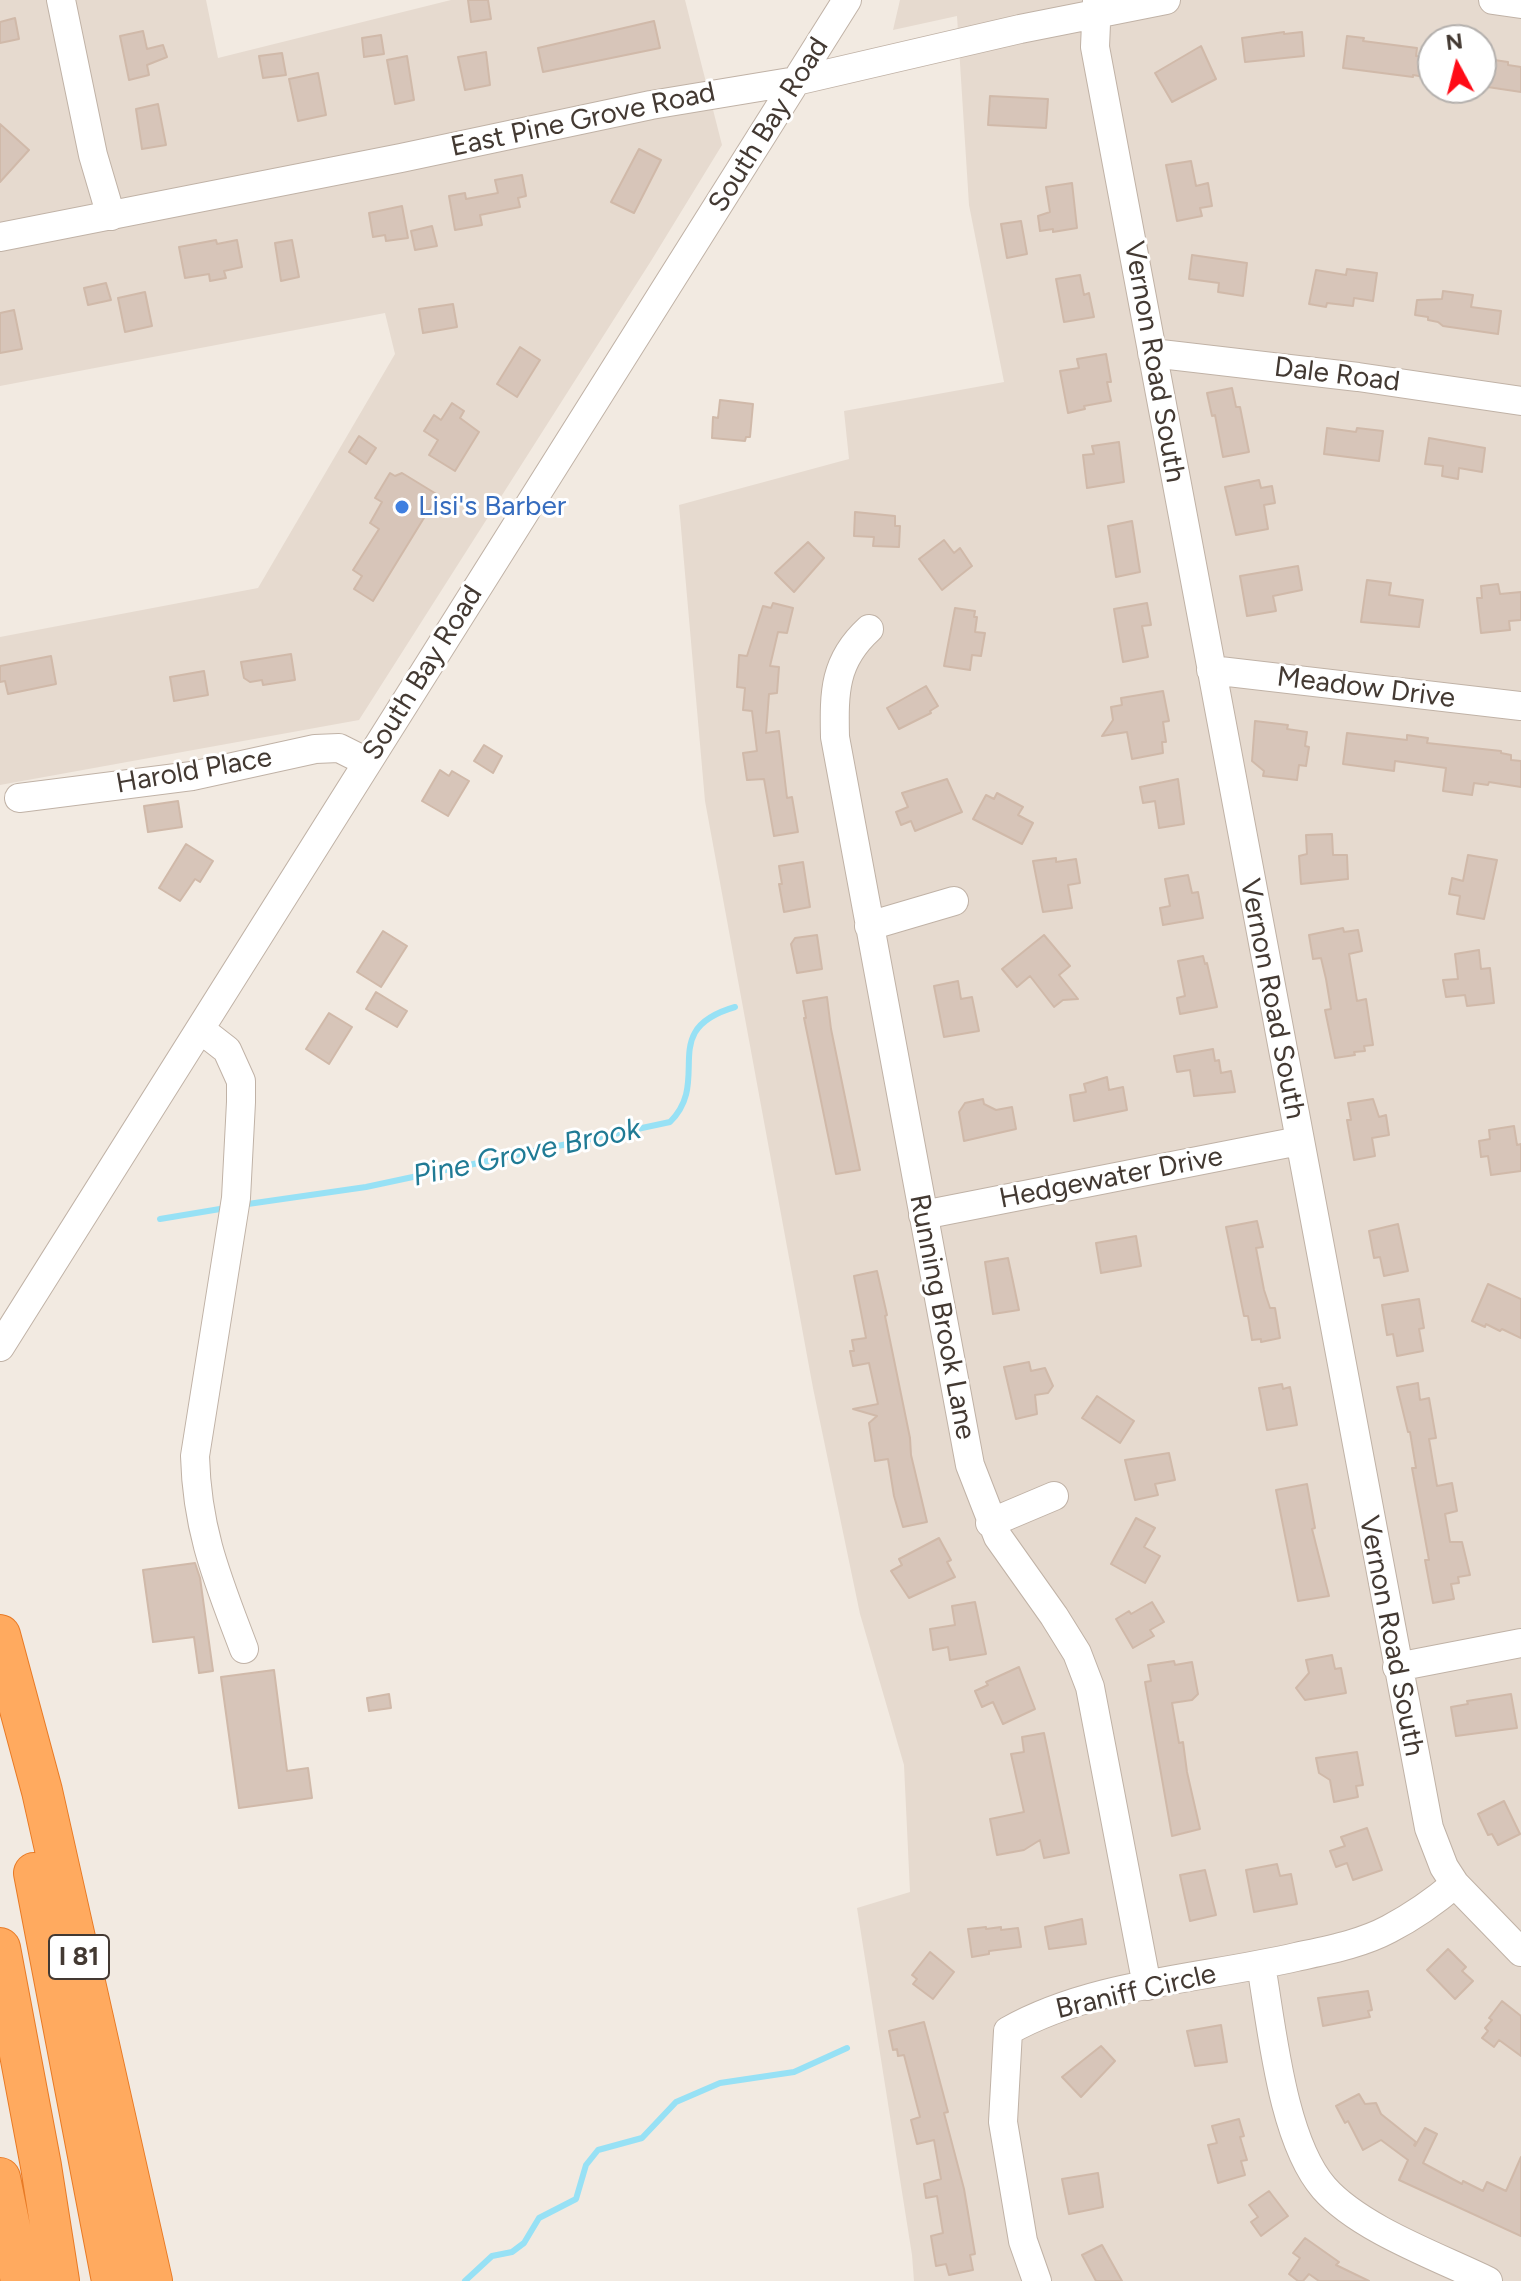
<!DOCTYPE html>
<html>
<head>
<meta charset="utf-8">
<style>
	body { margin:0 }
	#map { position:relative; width:1521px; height:2281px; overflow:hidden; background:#f2eae1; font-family:Figtree,sans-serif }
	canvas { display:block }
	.north { position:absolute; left:1417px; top:24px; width:80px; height:80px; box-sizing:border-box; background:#fff; border:2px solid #b4b0ad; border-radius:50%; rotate:353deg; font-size:22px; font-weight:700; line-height:32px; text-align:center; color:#433932 }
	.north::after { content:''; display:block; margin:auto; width:28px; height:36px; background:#ff0b16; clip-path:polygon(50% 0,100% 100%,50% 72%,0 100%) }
</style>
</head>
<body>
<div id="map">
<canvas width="1521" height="2281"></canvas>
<div class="north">N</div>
</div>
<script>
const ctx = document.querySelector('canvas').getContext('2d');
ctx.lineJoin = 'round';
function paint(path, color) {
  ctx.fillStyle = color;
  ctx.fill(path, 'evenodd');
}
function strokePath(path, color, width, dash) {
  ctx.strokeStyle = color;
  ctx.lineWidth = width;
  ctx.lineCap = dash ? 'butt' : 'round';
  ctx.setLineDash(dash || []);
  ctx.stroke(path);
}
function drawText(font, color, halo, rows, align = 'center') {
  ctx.font = font + ' Figtree,sans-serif';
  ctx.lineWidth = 6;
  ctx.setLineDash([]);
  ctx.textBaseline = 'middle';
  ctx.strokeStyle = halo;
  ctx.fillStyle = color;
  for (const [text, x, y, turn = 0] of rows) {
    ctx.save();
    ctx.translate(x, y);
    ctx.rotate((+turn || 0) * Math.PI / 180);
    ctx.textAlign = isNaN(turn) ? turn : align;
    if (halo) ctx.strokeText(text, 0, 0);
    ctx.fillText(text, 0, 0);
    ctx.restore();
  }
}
const residential = new Path2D(`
	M0,0H206L218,58L451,0H685L722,145L651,261L359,720L0,785V637L258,588L395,354L385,313L0,386Z
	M900,0H1521V2281H914L912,2255L857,1908L910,1892L904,1765L860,1614L813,1388L705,801L679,505L849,459L844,411L1004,382L969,205L957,16L893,30ZM1433,40H1481V88H1433Z`);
const stream = new Path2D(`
	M241,1205L366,1187L670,1122C713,1079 656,1030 735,1007
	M160,1219L226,1208
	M465,2281L492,2256L512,2252L524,2243L539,2218L576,2199L586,2165L598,2150L642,2138L676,2102L720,2083L794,2072L847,2048`);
const building = new Path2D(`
	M468,0H488L491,19L471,22Z
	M15,18L19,39L0,43V22Z
	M654,21L660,48L543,72L538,48Z
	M143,31L147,49L163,45L167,57L147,65L149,75L129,80L120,36Z
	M1284,32V34L1302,32L1304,56L1245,62L1242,38Z
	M381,35L384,54L364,57L362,38Z
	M1347,36L1364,38L1363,41L1417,48L1416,56L1428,57L1425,77L1413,75V77L1343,68Z
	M1201,46L1216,79L1172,102L1155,73Z
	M486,52L490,85L465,90L458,57Z
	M282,53L286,75L263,78L259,56Z
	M407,56L414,100L395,104L387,60Z
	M1481,58L1508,62V65L1521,67V92L1481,86Z
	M318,73L326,115L298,121L289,79Z
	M990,96L1048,99L1046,128L988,125Z
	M158,104L166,145L142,149L136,109Z
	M0,124L29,150L0,182Z
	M639,149L661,160L634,213L611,202Z
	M1191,161L1196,186L1208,183L1212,206L1200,208L1202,216L1177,221L1166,165Z
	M522,175L526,196L518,198L520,207L480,215L482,225L455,230L449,196L465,193L466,199L498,193L495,180Z
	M1072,183L1077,228L1053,232V229L1040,231L1038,216L1050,212L1046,187Z
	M402,206L408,238L386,241L385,235L373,237L369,213Z
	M1021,221L1027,254L1007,258L1001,224Z
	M432,226L437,246L415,250L411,231Z
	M216,240L217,244L237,240L242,267L224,271L226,278L210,281L209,274L185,278L179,247Z
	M292,240L299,277L281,281L275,243Z
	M1192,255L1247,263L1243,296L1218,292L1219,283L1189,279Z
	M1347,269L1377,273L1373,301L1354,298L1353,306L1327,303L1326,307L1309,304L1316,270L1346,275Z
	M1080,275L1084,295L1089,293L1094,317L1064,322L1056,279Z
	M106,283L111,300L88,305L84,288Z
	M1443,291L1473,295L1471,307L1501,311L1498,334L1443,326L1438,322L1428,320V317L1415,315L1417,300L1442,299Z
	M145,292L152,326L125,332L118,298Z
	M453,304L457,327L423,333L419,309Z
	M14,310L22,349L0,353V313Z
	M520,347L540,360L517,397L497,384Z
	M1106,354L1111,382H1107L1111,401L1084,406L1085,409L1068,413L1060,371L1079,368L1077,359Z
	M1232,388L1236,407H1240L1249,452L1223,457L1215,415L1212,416L1207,393Z
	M720,400L753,404L750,437H746L745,441L712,438L713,417L718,418Z
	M452,403L464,411L460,418L479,432L455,471L429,455L438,440L424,431L434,415L441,420Z
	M1327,428L1356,432L1357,428L1383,431L1379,461L1324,454Z
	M359,436L376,448L366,464L349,452Z
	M1429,438L1485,448L1482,472L1459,468L1458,479L1442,476L1443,466L1425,464Z
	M1119,442L1124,482L1087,488L1083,455L1094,454L1092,446Z
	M390,473L395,476L402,473L438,495L373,601L354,589L362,576L353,570L379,529L370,523L382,502L375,498Z
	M1259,480L1261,488L1272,486L1275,503L1264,505L1268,529L1236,535L1225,487Z
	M855,512L895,516V526H900L899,547L873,546L874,537L854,536Z
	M1132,521L1140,572L1116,577L1108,526Z
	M944,540L954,553L960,548L972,566L942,590L919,559Z
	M808,542L824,558L794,592L775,573Z
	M1298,566L1302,590L1273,596L1276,611L1247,616L1240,576Z
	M1367,580L1391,583L1389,595L1423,600L1419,627L1361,622Z
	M1498,584L1500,594L1521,592V620L1509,621L1510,630L1481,633L1477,598H1482L1481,586Z
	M773,603L793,608L787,633L778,632L770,666L779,667L777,693L769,694L766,733L779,731L787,798L792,797L798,832L774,836L764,779L747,780L743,753L757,751L752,711L743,710L745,688L737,687L739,655L747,656L763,606L771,608Z
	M1147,603L1151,625L1142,626L1148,657L1123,662L1114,609Z
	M955,608L975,611L974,617H977L975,632L985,633L981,656L972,655L970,670L944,666Z
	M291,654L295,680L263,685L262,680L250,682L244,678L241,662Z
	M51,656L56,684L8,694L5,681L0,682V666Z
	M204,671L208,695L174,701L170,677Z
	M926,686L938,706L930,711L931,713L899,729L887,708Z
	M1163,691L1169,721L1163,722L1166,742H1162L1163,753L1132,759L1127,732L1102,736L1113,720L1111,707L1122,705L1121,698Z
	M1255,721L1288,725L1287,729L1307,732L1305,746L1309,747L1306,766L1299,765L1297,780L1263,776L1264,771L1252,761Z
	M1347,733L1407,740V735L1428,738L1427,743L1501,751V753L1511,755V760L1521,761V787L1489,782L1488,785L1474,783L1472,795L1443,791L1446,768L1395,761L1394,771L1343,764Z
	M484,745L502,756L493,773L474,761Z
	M440,770L449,776L452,771L469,781L448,816L422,801Z
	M947,779L962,812L915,831L911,821L901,825L896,812L908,807L902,793Z
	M1178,779L1184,824L1159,828L1155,801L1143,803L1140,787Z
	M997,793L1023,807L1018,815L1033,823L1022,844L973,819L986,795L994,799Z
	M178,801L182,827L148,832L144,806Z
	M1332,834L1333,855H1347L1348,879L1301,884L1299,856L1307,854L1306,835Z
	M186,844L213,861L200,882L195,879L180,901L159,888Z
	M1468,855L1497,860L1484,919L1457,914L1460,896L1449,894L1452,878L1463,881Z
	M1056,858V862L1076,859L1080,883L1068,885L1072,908L1043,912L1033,861Z
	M803,862L810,907L784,912L779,884H782L779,866Z
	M1188,875L1192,893L1198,892L1203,918L1163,925L1160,908L1170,906L1165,879Z
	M1343,928L1344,932L1358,930L1362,951L1349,954L1357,1001L1366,999L1373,1045L1364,1046L1365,1051L1354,1052L1355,1055L1335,1058L1325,1010L1331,1009L1326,979L1321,958L1313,959L1309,935Z
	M383,931L407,946L381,987L357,972Z
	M817,935L822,969L797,973L791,944L795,938Z
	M1044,935L1070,966L1059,975L1078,999L1063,1000L1054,1007L1030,976L1017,987L1002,969Z
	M1479,950L1481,969L1490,968L1494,1003L1467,1006L1465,995L1446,997L1443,980L1458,979L1455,954Z
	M1203,956L1205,964L1207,963L1217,1007L1180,1014L1177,998L1185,996L1178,961Z
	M958,981L961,999L972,997L979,1031L944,1037L934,986Z
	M376,992L407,1011L397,1027L366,1009Z
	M827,997L831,1029L860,1170L836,1174L804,1018H806L803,1001Z
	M329,1013L352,1027L329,1064L306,1049Z
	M1213,1049L1215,1061L1219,1060L1221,1073L1231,1071L1235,1092L1194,1096L1190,1070L1177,1072L1174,1056Z
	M1107,1077L1109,1090L1123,1087L1127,1110L1074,1121L1070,1095L1086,1092L1084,1084Z
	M983,1099L984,1104L996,1110L1012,1107L1016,1129L964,1141L959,1112L965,1103Z
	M1373,1099L1379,1117L1386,1115L1389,1135L1372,1138L1375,1156L1354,1160L1347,1120H1351L1348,1103Z
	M1514,1126L1517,1145L1521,1144V1171L1491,1175L1488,1156L1481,1157L1479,1141L1490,1139L1489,1130Z
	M1257,1221L1263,1247L1256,1248L1264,1290L1270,1308H1275L1280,1338L1261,1342V1339L1252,1340L1248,1316H1244L1226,1227Z
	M1398,1224L1408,1271L1384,1276L1380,1257L1374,1258L1369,1231Z
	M1136,1236L1141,1266L1101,1273L1096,1243Z
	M1008,1258L1019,1310L993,1314L985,1262Z
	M877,1271L887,1315L885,1316L910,1438L911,1455L927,1522L903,1527L894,1496L888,1459L875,1461L869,1423L877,1416L853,1409L878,1404L869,1363L853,1366L850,1351H854L852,1340L866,1338L854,1276Z
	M1488,1284L1521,1299V1338L1502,1329L1500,1331L1486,1324L1485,1327L1472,1321Z
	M1419,1299L1424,1328L1419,1329L1423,1351L1397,1356L1393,1334L1387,1335L1382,1305Z
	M1029,1362L1031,1371L1045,1368L1053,1386L1048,1393L1035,1395L1037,1414L1016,1419L1004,1367Z
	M1418,1383L1420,1400L1429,1398L1436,1438L1429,1439L1437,1486L1452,1483L1457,1511L1445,1514L1450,1542H1462L1470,1575L1458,1577L1459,1583L1451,1584L1454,1599L1433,1603L1425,1560H1429L1412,1468H1416L1410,1432H1408L1397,1387Z
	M1282,1384L1283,1389L1290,1387L1297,1425L1267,1430L1259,1388Z
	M1097,1396L1134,1421L1120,1443L1082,1418Z
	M1169,1453L1175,1480L1155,1484L1158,1495L1135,1500L1125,1460Z
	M1307,1484L1315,1528L1312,1529L1329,1596L1298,1601L1276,1490Z
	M1136,1518L1155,1528L1144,1547L1160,1556L1145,1583L1111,1564Z
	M939,1538L951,1560L947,1562L955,1577L909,1598L891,1571L902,1565L899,1559Z
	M195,1563L200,1578L213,1671L199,1673L194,1637L153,1642L143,1570Z
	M975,1602L986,1654L950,1660L948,1647L933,1650L930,1629L955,1625L952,1606Z
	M1152,1602L1164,1622L1150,1630L1154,1636L1133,1648L1116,1619L1129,1611L1131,1614Z
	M1332,1655L1335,1669L1341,1668L1346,1693L1305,1700L1296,1688L1309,1673L1306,1660Z
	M1174,1661L1175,1665L1192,1662L1198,1694L1192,1700L1172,1703L1179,1743L1183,1742L1187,1772L1200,1829L1172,1836L1145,1682L1151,1681L1148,1665Z
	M1019,1667L1035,1709L1003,1724L993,1702L982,1707L975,1691L988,1685L986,1682Z
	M274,1670L287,1771L308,1768L312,1798L239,1808L221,1677Z
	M389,1694L391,1708L369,1711L367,1698Z
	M1511,1694L1517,1728L1456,1736L1451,1707L1468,1704L1467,1701Z
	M1044,1733L1069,1853L1044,1858L1040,1840L1024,1850L997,1855L990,1819L1024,1812L1011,1754L1024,1752L1022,1737Z
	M1357,1752L1363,1785L1356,1786L1358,1797L1334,1802L1330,1780L1319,1773L1316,1758Z
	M1504,1801L1520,1834L1498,1845L1492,1834L1488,1835L1478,1814Z
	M1367,1828L1382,1870L1353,1880L1347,1863L1336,1867L1330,1851L1345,1846L1341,1837Z
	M1277,1864L1280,1876L1291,1874L1297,1904L1254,1912L1246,1870Z
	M1205,1870L1216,1915L1190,1921L1180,1875Z
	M1082,1919L1086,1944L1049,1949L1045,1927Z
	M986,1927V1929L1001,1927V1930L1018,1928L1021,1947L989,1951V1954L972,1957L968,1929Z
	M1448,1949L1466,1967L1462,1971L1473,1981L1455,1999L1427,1970Z
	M930,1952L954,1972L933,1999L913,1984L917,1979L912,1975Z
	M1368,1991L1372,2010L1368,2011L1370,2017L1323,2026L1318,1998Z
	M1502,2001L1521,2016V2056L1499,2040L1494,2047L1482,2038L1488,2031L1485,2028L1492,2020L1489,2018Z
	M924,2022L948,2112L944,2113L964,2189L975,2254L970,2255L973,2270L949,2275L946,2264L936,2266L931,2236L943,2233L937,2196L926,2198L924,2184L941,2179L934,2140L917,2144L911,2120L920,2117L904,2055L898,2056L897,2049L893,2050L889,2031Z
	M1221,2025L1227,2062L1195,2066L1187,2031Z
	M1101,2046L1115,2061L1081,2097L1062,2077Z
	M1359,2094L1365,2104L1376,2103L1381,2114L1416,2142L1414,2145L1415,2146L1425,2128L1437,2134L1423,2163L1462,2184L1463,2181L1483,2191L1487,2182L1506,2191L1521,2157V2236L1399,2180L1408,2160L1381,2140L1363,2150L1348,2121L1345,2123L1336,2106Z
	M1239,2119L1244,2136L1240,2137L1247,2160L1241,2161L1245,2175L1218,2183L1208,2145L1217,2143L1212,2126Z
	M1098,2173L1103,2207L1069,2214L1062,2179Z
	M1269,2191L1288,2216L1261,2236L1251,2222L1258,2217L1249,2205Z
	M1305,2238L1339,2262L1336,2265L1369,2281H1319L1309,2274L1303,2281H1298L1289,2274L1300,2258L1293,2253Z
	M1102,2245L1122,2281H1096L1082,2255Z`);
const minor = new Path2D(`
	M61,0L93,155L111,216
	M1097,0L1095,47L1429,1828L1444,1867L1455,1884L1521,1952
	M1493,0L1521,4
	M0,237L401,158L651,105L796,81L1020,29L1166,0
	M1152,353L1358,377L1521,401
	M869,629C834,661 834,692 835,737L970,1465L998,1537L1054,1616L1077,1653L1090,1687L1147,1986
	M1211,670L1521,706
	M19,798L192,776L315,749L339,748L367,762
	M869,926L954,901
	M200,1029L227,1050L241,1081V1102L236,1198L195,1456C197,1532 218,1580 244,1649
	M923,1215L1299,1141
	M0,1347L847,0
	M990,1523L1054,1496
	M1397,1667L1521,1643
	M1261,1965C1272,2028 1282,2140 1324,2188C1360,2229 1439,2257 1488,2281
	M1037,2281L1023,2241L1003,2122L1008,2031C1093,1983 1202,1979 1296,1957C1328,1950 1361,1944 1389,1929C1412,1917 1435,1901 1455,1884`);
const highway = new Path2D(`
	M0,1635L42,1791L152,2281
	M34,1873L112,2281
	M0,1948L41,2166L59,2281
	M0,2178L21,2281`);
const markers = [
	[402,507,8,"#3f7fe0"]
];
const shields = [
	[79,1957,60]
];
const shieldNames = [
	["I 81",79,1957]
];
const streetNames = [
	["East Pine Grove Road",583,120,-12],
	["South Bay Road",769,125,-58],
	["Vernon Road South",1154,362,80],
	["Dale Road",1337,375,7],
	["South Bay Road",423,673,-58],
	["Meadow Drive",1366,688,7],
	["Harold Place",194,771,-10],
	["Vernon Road South",1272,999,79],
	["Hedgewater Drive",1111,1178,-11],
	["Running Brook Lane",942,1317,79],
	["Vernon Road South",1391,1636,79],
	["Braniff Circle",1136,1992,-13]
];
const shopNames = [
	["Lisi's Barber",418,507]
];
const waterNames = [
	["Pine Grove Brook",527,1153,-12]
];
paint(residential, '#e6dacf');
strokePath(stream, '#97e1f5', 6);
paint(building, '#d7c5b9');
strokePath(building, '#d0b9a9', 2);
strokePath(minor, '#c0b2a6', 30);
strokePath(highway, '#e87a25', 42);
strokePath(minor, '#fff', 28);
strokePath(highway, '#ffaa5f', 40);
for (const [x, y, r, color] of markers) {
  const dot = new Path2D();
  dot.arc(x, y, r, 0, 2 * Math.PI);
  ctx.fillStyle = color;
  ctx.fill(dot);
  strokePath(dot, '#fff', 3);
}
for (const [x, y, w] of shields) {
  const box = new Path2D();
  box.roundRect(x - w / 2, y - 22, w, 44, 6);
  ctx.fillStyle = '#fff';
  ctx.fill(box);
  strokePath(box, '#433932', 2);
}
drawText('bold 26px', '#433932', null, shieldNames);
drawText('28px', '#433932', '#fff', streetNames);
drawText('28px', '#366cbe', '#fff', shopNames, 'left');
drawText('italic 30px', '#207b95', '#fff', waterNames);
</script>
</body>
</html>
